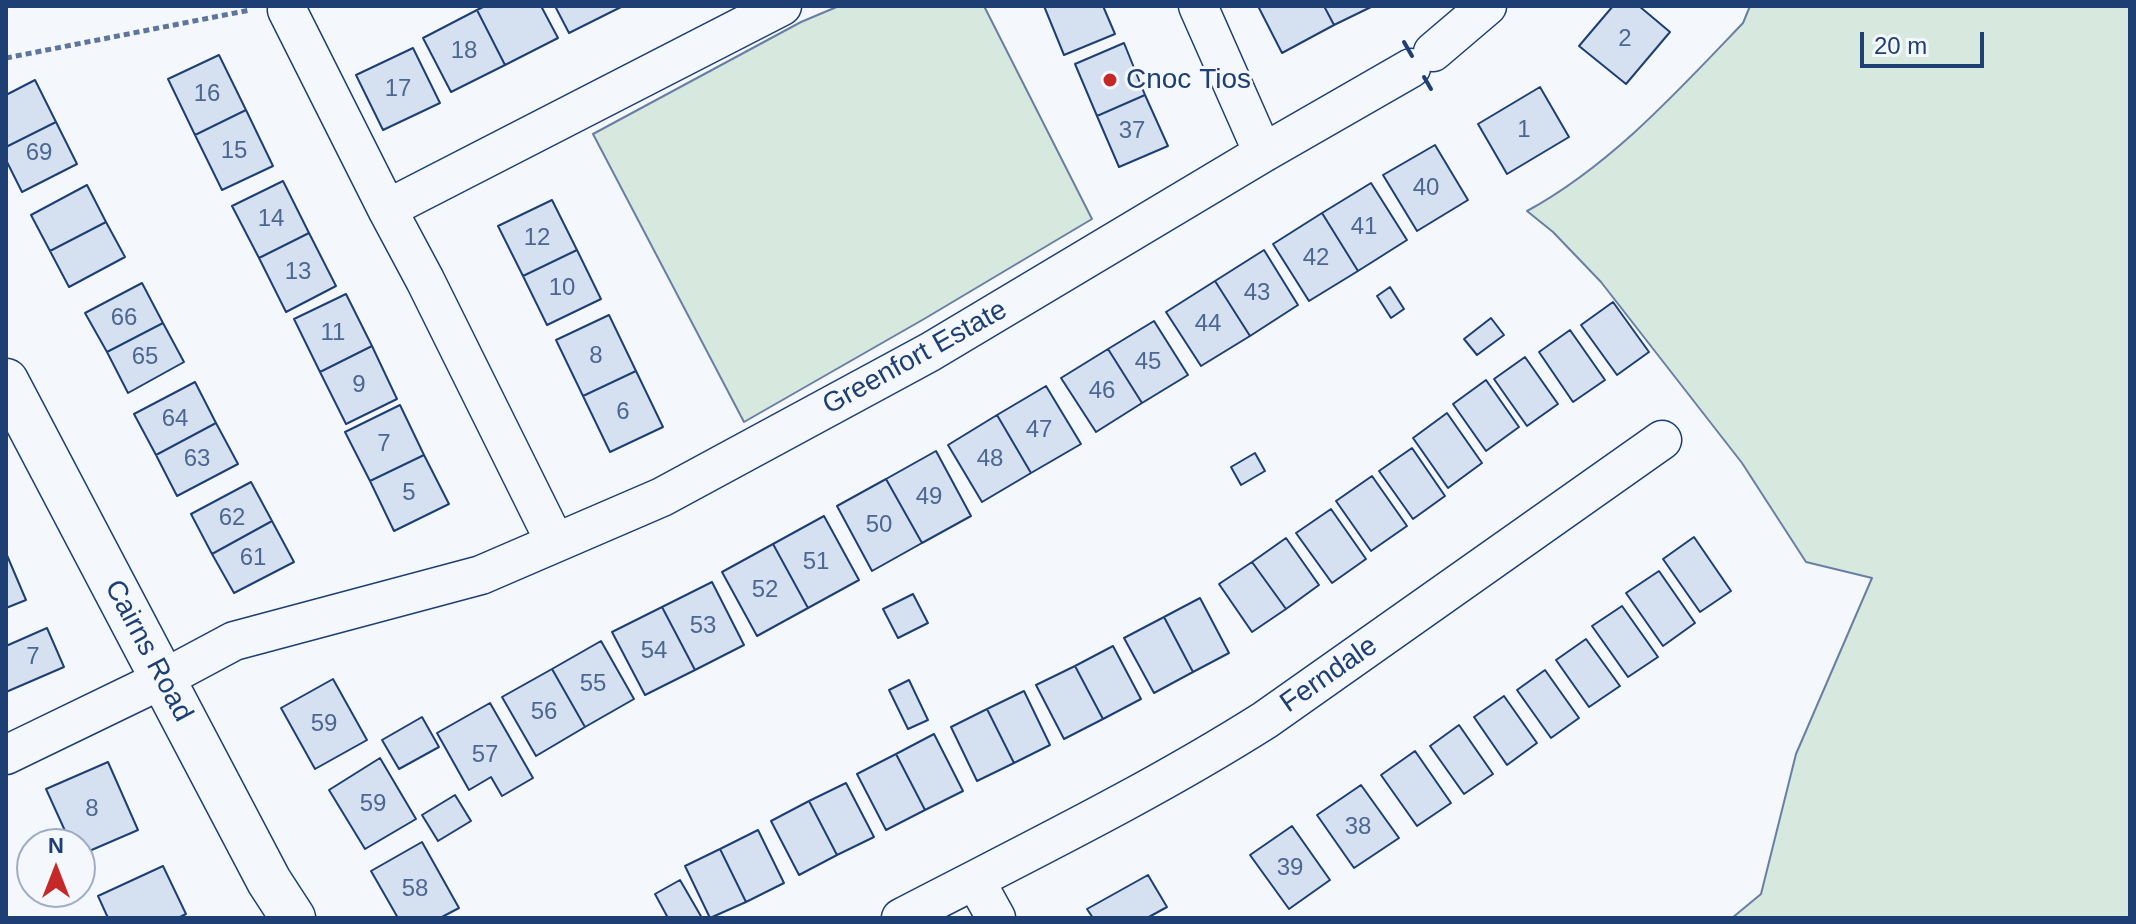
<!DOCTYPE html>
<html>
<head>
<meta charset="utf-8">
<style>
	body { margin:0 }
	#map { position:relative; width:2136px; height:924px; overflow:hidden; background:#f4f7fb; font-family:Arial,sans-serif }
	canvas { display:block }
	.frame { position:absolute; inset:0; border:8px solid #1d3f73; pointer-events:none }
	.north { position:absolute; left:16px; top:828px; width:80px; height:80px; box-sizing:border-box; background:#f4f7fb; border:2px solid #9eadc5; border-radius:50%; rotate:0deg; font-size:22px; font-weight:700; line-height:32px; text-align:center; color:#1d3f73 }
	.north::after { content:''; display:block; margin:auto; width:28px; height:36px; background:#c62828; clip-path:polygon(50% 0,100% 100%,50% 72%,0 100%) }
	.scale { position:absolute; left:1860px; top:32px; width:124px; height:36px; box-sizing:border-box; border:4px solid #1d3f73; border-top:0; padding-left:10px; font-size:24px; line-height:28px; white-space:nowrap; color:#1d3f73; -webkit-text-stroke:6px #f4f7fb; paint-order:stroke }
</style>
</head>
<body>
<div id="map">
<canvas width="2136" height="924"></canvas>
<div class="frame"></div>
<div class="north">N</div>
<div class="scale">20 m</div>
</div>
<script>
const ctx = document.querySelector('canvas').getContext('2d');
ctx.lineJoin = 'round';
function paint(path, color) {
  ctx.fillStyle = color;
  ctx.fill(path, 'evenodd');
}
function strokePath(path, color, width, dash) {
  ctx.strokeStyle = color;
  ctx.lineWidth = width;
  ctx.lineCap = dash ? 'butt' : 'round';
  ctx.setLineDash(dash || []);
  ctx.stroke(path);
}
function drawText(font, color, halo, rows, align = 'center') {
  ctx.font = font + ' Arial,sans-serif';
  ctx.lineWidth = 6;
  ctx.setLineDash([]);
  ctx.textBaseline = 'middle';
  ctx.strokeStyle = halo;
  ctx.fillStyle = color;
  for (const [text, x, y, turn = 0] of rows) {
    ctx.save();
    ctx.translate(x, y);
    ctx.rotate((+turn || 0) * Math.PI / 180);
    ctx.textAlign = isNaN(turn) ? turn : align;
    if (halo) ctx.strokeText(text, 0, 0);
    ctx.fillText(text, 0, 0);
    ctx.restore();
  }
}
const green = new Path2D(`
	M839,6H984L1092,219L924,319L744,422L593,134L801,22Z
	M1750,6H2130V918H1732L1761,894L1796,754L1872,578L1806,562L1742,463L1601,282L1553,232L1527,211C1611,165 1677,92 1743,23Z`);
const building = new Path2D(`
	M485,6H541L558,38L505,65L477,10Z
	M555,6H621V7L569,33Z
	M1044,6H1103L1115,34L1064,55Z
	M1258,6H1324L1334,25L1282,53Z
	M1324,6H1373L1334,25Z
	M1613,6H1639L1670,32L1626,84L1579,46Z
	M477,10L505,65L451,92L423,38Z
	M1124,43L1145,95L1097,116L1075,64Z
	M413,48L440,103L383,130L356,75Z
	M219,55L246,110L195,135L168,79Z
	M35,80L56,122L6,147V95Z
	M1540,87L1569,137L1507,174L1478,124Z
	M1145,95L1168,146L1119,167L1097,116Z
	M246,110L273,166L222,190L195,135Z
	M56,122L77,164L22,192L6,160V147Z
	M1435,145L1468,200L1417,231L1383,175Z
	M283,181L309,233L259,258L232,206Z
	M1371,183L1407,240L1358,271L1322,213Z
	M87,185L106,222L50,251L31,215Z
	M552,200L577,250L523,276L498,226Z
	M1322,213L1358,271L1309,301L1273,244Z
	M106,222L125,257L69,287L50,251Z
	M309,233L336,286L286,312L259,258Z
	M577,250L601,299L547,325L523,276Z
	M1264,250L1298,305L1250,336L1215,281Z
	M1215,281L1250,336L1201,366L1166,312Z
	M142,283L163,323L107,352L85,313Z
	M1390,287L1404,309L1391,318L1377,296Z
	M346,294L372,346L320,372L294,319Z
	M1613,302L1649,352L1617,375L1581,325Z
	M609,315L636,371L583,396L556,340Z
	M1491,318L1504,335L1477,355L1464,339Z
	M1154,321L1188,375L1142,403L1108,349Z
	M163,323L184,362L128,393L107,352Z
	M1570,330L1605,380L1573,402L1539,352Z
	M372,346L397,399L346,424L320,372Z
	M1108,349L1142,403L1096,432L1061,378Z
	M1525,357L1558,404L1527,426L1494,379Z
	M636,371L663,427L610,452L583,396Z
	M1486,380L1519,427L1486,451L1453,404Z
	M195,382L216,423L156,455L134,414Z
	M1046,386L1081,444L1031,473L997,415Z
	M400,405L424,455L370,481L345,432Z
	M1447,413L1482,463L1448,488L1413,438Z
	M997,415L1031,473L982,502L948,445Z
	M216,423L238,464L177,496L156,455Z
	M1412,448L1445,496L1413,519L1379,471Z
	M936,451L971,516L922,543L886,479Z
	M1255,453L1265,471L1241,485L1231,467Z
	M424,455L449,504L394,531L370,481Z
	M1372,476L1407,526L1371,551L1336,501Z
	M886,479L922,543L872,571L837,506Z
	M251,482L272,521L212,554L191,514Z
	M1331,509L1366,559L1332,583L1296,533Z
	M824,516L859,580L808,608L773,544Z
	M272,521L294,562L234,593L212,554Z
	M1694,537L1731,591L1700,612L1663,559Z
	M1286,538L1319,585L1286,609L1252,562Z
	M773,544L808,608L757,636L722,572Z
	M6,553L26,600L6,608Z
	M1252,562L1286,609L1252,632L1219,584Z
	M1659,571L1695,623L1663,646L1626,593Z
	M712,582L744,645L695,670L662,607Z
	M913,594L928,623L898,638L883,609Z
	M1200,598L1229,653L1193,672L1164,617Z
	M1622,606L1658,657L1628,677L1592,626Z
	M662,607L695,670L645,695L612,632Z
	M1164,617L1193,672L1154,693L1124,638Z
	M47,628L64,667L6,692V646Z
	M1586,639L1620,686L1589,707L1556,660Z
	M601,641L634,699L585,727L552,669Z
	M1113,646L1141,699L1103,719L1075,666Z
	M1075,666L1103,719L1064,739L1036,685Z
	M552,669L585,727L536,756L502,697Z
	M1545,670L1579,718L1551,738L1517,690Z
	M333,679L367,740L315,769L281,708Z
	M909,680L928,720L908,729L889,690Z
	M1024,691L1050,745L1014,763L987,709Z
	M1504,696L1537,743L1507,765L1474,717Z
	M490,703L533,778L502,796L491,777L469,790L437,733Z
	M987,709L1014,763L977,781L951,727Z
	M422,717L439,747L399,769L382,740Z
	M1459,725L1493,774L1464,794L1430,746Z
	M934,734L963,791L925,810L896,754Z
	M1415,751L1451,803L1417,826L1381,775Z
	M896,754L925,810L886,830L857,774Z
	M380,758L416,819L365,849L329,790Z
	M108,762L138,830L80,855V844H71L46,789Z
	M846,783L874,837L837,855L809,801Z
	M1361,785L1399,838L1354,868L1317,815Z
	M455,795L471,821L438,841L422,815Z
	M809,801L837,855L799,875L771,821Z
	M1292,826L1330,880L1289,909L1250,855Z
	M758,830L784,883L746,902L720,849Z
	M66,833L71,844H40Z
	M422,842L459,908L440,918H398L371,871Z
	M720,849L746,902L710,918L685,866Z
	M163,866L186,914L178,918H108L98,896Z
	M1148,875L1167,907L1147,918H1093L1087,909Z
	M680,880L702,918H668L655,894Z`);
const path = new Path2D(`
	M6,58L250,10`);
const street = new Path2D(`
	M1198,6L1263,153
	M287,10L387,209
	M1433,52L1487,6
	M555,542L425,280L387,209L782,6
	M6,755L163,679L234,641L481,575L662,497L930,352L1263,153L1411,68
	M975,880L996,918
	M901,918C1024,854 1148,794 1265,720L1662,440`);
const secondary = new Path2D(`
	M6,381L269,881L293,918`);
const wall = new Path2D(`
	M1404,42L1412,56
	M1424,77L1431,89`);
const markers = [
	[1110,80,8,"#c62828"]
];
const numberNames = [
	["2",1625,39],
	["18",464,51],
	["17",398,89],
	["16",207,94],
	["1",1524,130],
	["37",1132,131],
	["15",234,151],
	["69",39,153],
	["40",1426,188],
	["14",271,219],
	["41",1364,227],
	["12",537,238],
	["42",1316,258],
	["13",298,272],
	["10",562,288],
	["43",1257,293],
	["66",124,318],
	["44",1208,324],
	["11",333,333],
	["8",596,356],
	["65",145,357],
	["45",1148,362],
	["9",359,385],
	["46",1102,391],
	["6",623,412],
	["64",175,419],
	["47",1039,430],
	["7",384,444],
	["63",197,459],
	["48",990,459],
	["5",409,493],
	["49",929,497],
	["62",232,518],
	["50",879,525],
	["61",253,558],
	["51",816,562],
	["52",765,590],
	["53",703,626],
	["54",654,651],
	["7",33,657],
	["55",593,684],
	["56",544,712],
	["59",324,724],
	["57",485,755],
	["59",373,804],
	["8",92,809],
	["38",1358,827],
	["39",1290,868],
	["58",415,889]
];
const poiNames = [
	["Cnoc Tios",1126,80]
];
const streetNames = [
	["Greenfort Estate",915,358,-29],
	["Cairns Road",148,651,62],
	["Ferndale",1329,675,-35]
];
paint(green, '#d7e8df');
strokePath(green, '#687fa3', 2);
paint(building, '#d5e0f0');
strokePath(building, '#1d3f73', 2);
strokePath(street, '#1d3f73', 41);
strokePath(secondary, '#1d3f73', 47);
strokePath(path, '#5e769c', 5, [6, 4]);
strokePath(street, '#f4f7fb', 38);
strokePath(secondary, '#f4f7fb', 44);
strokePath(wall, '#1d3f73', 4);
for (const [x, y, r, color] of markers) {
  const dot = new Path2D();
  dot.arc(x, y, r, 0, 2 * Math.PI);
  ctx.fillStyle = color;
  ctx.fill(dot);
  strokePath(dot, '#f4f7fb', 3);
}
drawText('24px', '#4b6792', null, numberNames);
drawText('28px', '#1d3f73', '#f4f7fb', poiNames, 'left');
drawText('28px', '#1d3f73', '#f4f7fb', streetNames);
</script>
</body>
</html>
